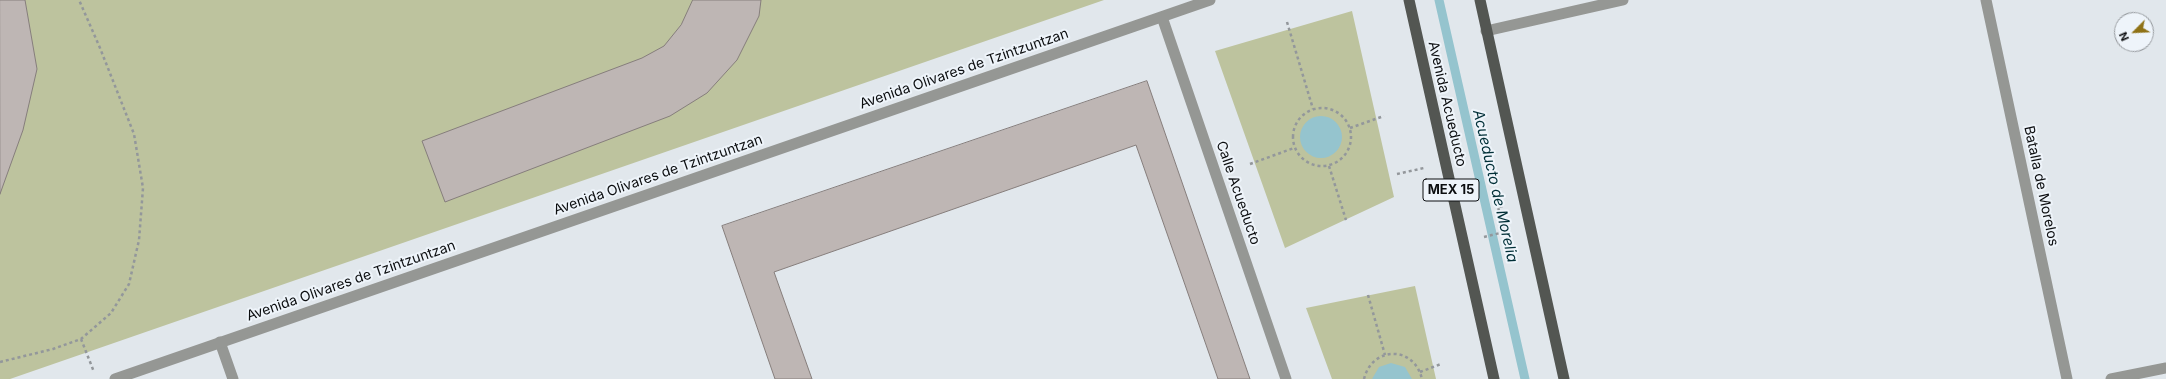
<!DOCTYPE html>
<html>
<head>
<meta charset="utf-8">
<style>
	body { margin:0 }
	#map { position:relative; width:2166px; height:379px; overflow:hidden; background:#e1e7ec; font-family:Inter,sans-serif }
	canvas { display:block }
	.north { position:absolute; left:2114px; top:12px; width:40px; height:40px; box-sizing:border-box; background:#eef4fa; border:1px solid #94989c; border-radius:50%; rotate:246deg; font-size:11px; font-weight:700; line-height:16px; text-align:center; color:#0c0e10 }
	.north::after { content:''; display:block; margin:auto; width:14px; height:18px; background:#8f7216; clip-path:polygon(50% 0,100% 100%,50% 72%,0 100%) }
</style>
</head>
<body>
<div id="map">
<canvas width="2166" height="379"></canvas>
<div class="north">N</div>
</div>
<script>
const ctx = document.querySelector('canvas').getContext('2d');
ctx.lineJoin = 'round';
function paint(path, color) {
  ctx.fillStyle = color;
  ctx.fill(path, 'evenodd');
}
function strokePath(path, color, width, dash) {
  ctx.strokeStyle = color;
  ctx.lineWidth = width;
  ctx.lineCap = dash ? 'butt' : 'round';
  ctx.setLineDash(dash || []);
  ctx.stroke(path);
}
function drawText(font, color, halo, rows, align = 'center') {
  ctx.font = font + ' Inter,sans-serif';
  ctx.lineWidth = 4;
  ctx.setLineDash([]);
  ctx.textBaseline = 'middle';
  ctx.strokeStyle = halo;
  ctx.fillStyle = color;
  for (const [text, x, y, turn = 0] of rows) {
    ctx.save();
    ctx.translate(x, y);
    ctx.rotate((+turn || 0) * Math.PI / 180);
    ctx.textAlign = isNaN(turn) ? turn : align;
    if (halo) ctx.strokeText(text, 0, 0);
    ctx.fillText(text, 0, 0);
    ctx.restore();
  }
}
const green = new Path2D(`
	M0,0H1104L10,379H0Z
	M1352,11L1394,197L1285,248L1215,51Z
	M1415,286L1436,379H1332L1306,308Z`);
const water = new Path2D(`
	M1300 137a21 21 0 1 1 42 0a21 21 0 1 1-42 0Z
	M1391,363L1405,367L1412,379H1372L1379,367Z`);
const stream = new Path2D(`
	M1439,0L1525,379`);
const building = new Path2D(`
	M0,0H25L37,69L23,130L0,194Z
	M693,0H761L759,16L737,60L707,93L670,116L445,202L422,141L642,58L664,46L681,25Z
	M1147,81L1250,379H1218L1136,145L774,272L812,379H775L722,226Z`);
const path = new Path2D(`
	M1287,22L1313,109
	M1293 137a29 29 0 1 1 58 0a29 29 0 1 1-58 0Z
	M1350,128L1384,116
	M1250,164L1294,148
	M1329,166L1346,220
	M1397,174L1424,168
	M1484,237L1504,232L1498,207L1503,206
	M1368,295L1385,355
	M81,339L94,372
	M0,362L53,349L81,339L111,313L129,284L139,240L143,188L134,134L100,48L79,0
	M1420,372L1441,364
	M1364,379C1372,346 1414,345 1422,379`);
const service = new Path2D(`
	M220,342L233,379`);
const minor = new Path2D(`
	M1986,0L2067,379
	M1162,17L1286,379
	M1486,31L1623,0
	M115,379L1210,0`);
const tertiary = new Path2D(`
	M2111,379L2166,368`);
const primary = new Path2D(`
	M1409,0L1494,379
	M1480,0L1564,379`);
const shields = [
	[1451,190,56]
];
const shieldNames = [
	["MEX 15",1451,190]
];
const streetNames = [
	["Avenida Olivares de Tzintzuntzan",964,69,-19],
	["Avenida Acueducto",1447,104,77],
	["Avenida Olivares de Tzintzuntzan",658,175,-19],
	["Batalla de Morelos",2041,186,78],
	["Calle Acueducto",1238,193,71],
	["Avenida Olivares de Tzintzuntzan",351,281,-19]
];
const waterNames = [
	["Acueducto de Morelia",1495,186,77]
];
paint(green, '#bdc39e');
paint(water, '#95c4ce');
strokePath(stream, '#95c4ce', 9);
paint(building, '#beb6b4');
strokePath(building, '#867e7c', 1);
strokePath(path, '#93979b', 2.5, [3, 3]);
strokePath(service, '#959794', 11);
strokePath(minor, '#959794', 11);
strokePath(tertiary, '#959794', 11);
strokePath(primary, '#535652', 11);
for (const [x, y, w] of shields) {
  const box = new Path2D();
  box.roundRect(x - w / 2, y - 11, w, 22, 3);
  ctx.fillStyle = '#eef4fa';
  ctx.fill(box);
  strokePath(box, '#0c0e10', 1);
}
drawText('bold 13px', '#0c0e10', null, shieldNames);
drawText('14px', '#0c0e10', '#eef4fa', streetNames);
drawText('italic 15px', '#002f37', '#eef4fa', waterNames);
</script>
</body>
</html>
